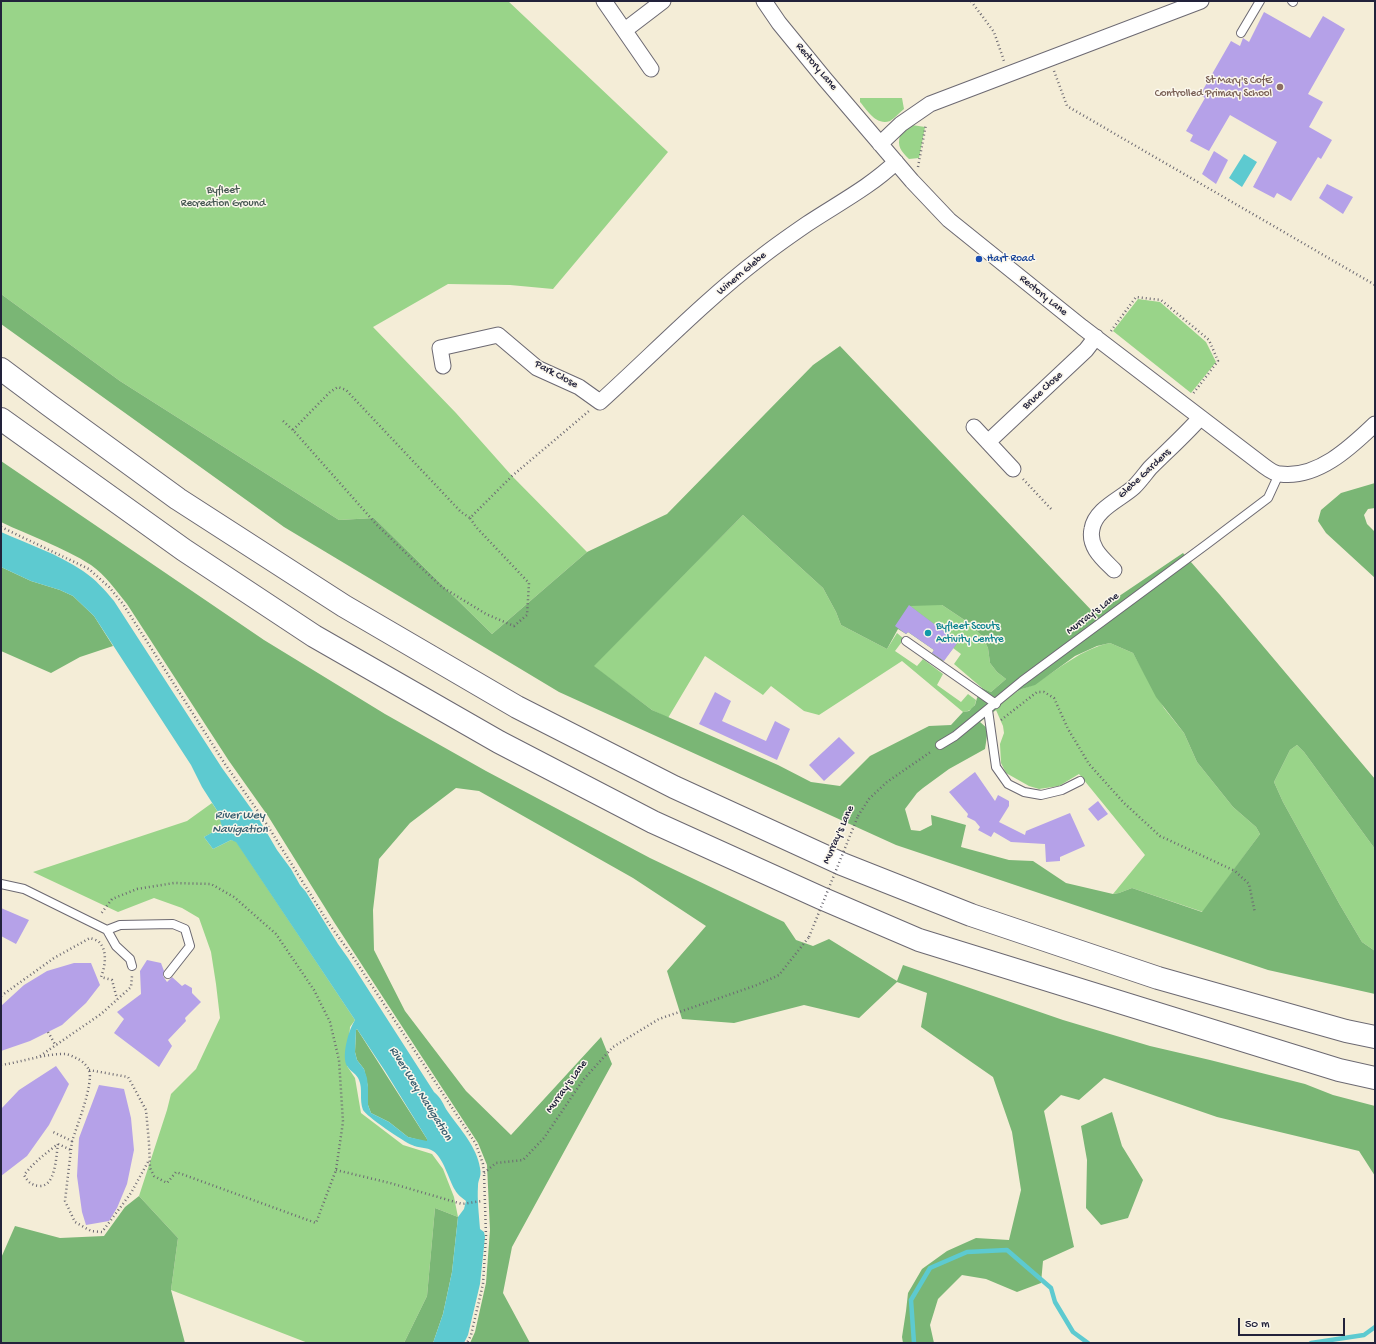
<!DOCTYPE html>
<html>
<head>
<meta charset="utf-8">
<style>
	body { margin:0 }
	#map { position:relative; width:1376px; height:1344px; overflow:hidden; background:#f4edd7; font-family:"Gochi Hand",sans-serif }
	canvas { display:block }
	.frame { position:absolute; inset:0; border:2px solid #22223b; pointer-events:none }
	.scale { position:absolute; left:1238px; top:1318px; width:107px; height:18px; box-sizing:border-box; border:2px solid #22223b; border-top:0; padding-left:5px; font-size:12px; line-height:14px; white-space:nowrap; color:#22223b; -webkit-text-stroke:3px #fbf7ec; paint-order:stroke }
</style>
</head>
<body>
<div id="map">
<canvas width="1376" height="1344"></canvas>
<div class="frame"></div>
<div class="scale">50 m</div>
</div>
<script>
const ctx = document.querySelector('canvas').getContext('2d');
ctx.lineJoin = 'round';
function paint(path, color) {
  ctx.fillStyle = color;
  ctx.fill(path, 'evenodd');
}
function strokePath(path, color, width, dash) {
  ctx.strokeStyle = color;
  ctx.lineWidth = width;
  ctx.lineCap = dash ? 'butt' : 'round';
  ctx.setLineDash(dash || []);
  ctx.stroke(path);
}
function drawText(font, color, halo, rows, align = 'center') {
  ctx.font = font + ' "Gochi Hand",sans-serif';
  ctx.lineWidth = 3;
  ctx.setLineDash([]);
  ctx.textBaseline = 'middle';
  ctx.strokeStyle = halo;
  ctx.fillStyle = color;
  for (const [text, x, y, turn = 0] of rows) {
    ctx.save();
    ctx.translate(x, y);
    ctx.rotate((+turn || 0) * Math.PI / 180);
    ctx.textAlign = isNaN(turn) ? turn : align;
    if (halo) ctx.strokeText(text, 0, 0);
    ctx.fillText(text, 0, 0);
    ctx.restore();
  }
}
const green = new Path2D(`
	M1,1H508L668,152L553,289L510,285L448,284L373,327L456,413L512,476L587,552L492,634L374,518L339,520L120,381L1,294Z
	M860,98H902L904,109C900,112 895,118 890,121C876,126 867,110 860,102Z
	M912,125L925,127L919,158L909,159C901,151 897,147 900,135Z
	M1138,299L1160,302L1206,342L1216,362L1191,393L1113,331Z
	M743,515L823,588L836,612L841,625L887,649L897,633L904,639L895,651L917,666L923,659L943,674L937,685L961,702L968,694L976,700C975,708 971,711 963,712L902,661L819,715L804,711L771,686L763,695L705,656L668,718L652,710L593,666Z
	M909,605H942L966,621L982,636L988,648L990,663L997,672L1006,679L991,692L982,688L954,664L961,654L953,648Z
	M1110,643L1133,653L1164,708L1184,733L1197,762L1233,807L1256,827L1260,834L1203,912L1132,888L1119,893L1113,894L1145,855L1079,774L1059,786L1039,789L1029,786L1006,773L1001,763L1000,744L1004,733L1003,726L996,710L997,708C1005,700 1011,694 1022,689C1026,687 1032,686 1036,683C1061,668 1081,649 1110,643Z
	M1297,745L1304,752L1375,849V951L1362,942L1340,905L1283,802L1274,782L1290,750Z
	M212,803L218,812L223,827L204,837L213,849L231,840L236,841L355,1020L350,1027L347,1066L355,1078L361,1113L403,1145L432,1154L443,1169L454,1197L458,1217L435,1208L427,1296L404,1343H308L171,1290L178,1238L139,1196L167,1110L171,1094L196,1069L220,1018L216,984L211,952L199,918L182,908L154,898L118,912L33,872L187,821Z`);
const forest = new Path2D(`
	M1,294L120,381L339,520L374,518L492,634L587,552L667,514L813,365L840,346L1094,613L1183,553L1220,595L1375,779V849L1304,752L1297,745L1290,750L1274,782L1283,802L1340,905L1362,942L1375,951V994L1268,970L896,845L559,692L284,527L1,324ZM743,515L823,588L836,612L841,625L887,649L898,629L906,634L908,632L934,650L932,653L943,661L958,642L910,606L942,605L966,621L982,636L988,648L990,663L997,672L1006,679L991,692L982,688L977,698L975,705L969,711L963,712L951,725L929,726L870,756L840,786L811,782L778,765L652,710L594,666ZM1110,643L1133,653L1156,697L1184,733L1197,762L1233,807L1256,827L1260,834L1202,912L1132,888L1119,893L1113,894L1066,883L1033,861L1009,860L961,847L966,825L931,815L932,825L920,831L911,830L905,809L917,793L923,788L949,769L985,749L988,729L980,722L996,710L1010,695L1022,689L1035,685L1075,656L1097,646Z
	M1,461L264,640L385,714L486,771L650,858L784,922L796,940L813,946L829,939L897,981L903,965L1063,1020L1150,1046L1210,1060L1305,1084L1333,1095L1375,1106V1176L1359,1151L1217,1117L1104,1078L1079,1100L1061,1095L1044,1111L1074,1247L1043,1261L1041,1283L1017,1292L986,1279L962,1275L938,1299L930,1325L934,1343H903L902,1337L906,1311L908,1293L922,1269L947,1251L976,1238L1009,1240L1021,1190L1012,1132L993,1077L921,1027L927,993L897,982L859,1018L804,1005L734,1023L682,1019L667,971L706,926L633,878L479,791L456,788L410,823L379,859L373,910L374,950L405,1011L466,1091L511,1135L601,1037L612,1064L512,1247L503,1293L530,1343H470L475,1332L486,1283L490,1230L487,1165L478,1143L334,922L268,816L229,761L127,604C116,590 105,575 91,565C63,547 30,536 1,522Z
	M1375,483V508L1368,509L1364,515L1367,524L1375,532V578L1326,533L1318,521L1321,510L1341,493Z
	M1,567L31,581L60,590L73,596L94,616L113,646L80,657L51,673L1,651Z
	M357,1029L427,1139V1142L408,1137L389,1122L371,1113L368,1105V1087L364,1069L357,1060L355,1052L356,1030Z
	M1112,1112L1122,1146L1143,1180L1128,1218L1101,1225L1086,1208L1087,1160L1081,1126Z
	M139,1196L178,1238L171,1290L185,1343H1V1258L15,1226L60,1238L104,1236L125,1207Z
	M435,1208L458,1217L452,1272L443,1314L433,1343H404L427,1296Z`);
const water = new Path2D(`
	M1244,154L1257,162L1242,187L1229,178Z
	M1,532C28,544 58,554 83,571C95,579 105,590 114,601L222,768L260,821L277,850L291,869L300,885L306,892L338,944L348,958L434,1092C443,1100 442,1103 448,1112C460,1129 477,1147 480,1168C482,1177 478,1179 478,1186C477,1200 479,1214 480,1229L484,1232L485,1237L480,1284L468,1335L464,1343H433L443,1314L452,1272L458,1217L464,1209L466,1201C462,1198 457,1194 455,1190C449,1180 443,1157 433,1151C427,1147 418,1148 412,1145C404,1142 366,1116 363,1110C359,1100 363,1089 359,1080C357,1074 351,1072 347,1066C341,1056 349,1029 355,1020L236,842L231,840L213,849L204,837L222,827L218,812L202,787L191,765L94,616L73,596L60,590L31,581L1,567ZM357,1029L385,1071L427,1139V1141L408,1137L389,1122L371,1113L368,1105V1087L367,1078L364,1069L357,1060L355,1052L356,1030Z`);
const stream = new Path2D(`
	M914,1343L911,1300L930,1268L967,1252L1007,1250L1051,1288L1055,1302L1073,1332L1088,1343
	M1311,1343L1364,1335L1375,1327`);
const building = new Path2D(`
	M1264,12L1310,38L1323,16L1345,29L1308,94L1323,102L1309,127L1332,140L1321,159L1318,157L1291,201L1277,193L1274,198L1253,187L1277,142L1230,115L1209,151L1190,141L1193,135L1186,131L1205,98L1200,95L1231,41L1240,46L1243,38L1249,42Z
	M1214,151L1228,160L1216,184L1202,174Z
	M1327,184L1353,197L1343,214L1319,198Z
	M909,605L958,642L944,661L932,653L934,650L908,632L906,634L895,626Z
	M715,692L731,701L722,721L766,741L775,721L790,729L777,760L699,724Z
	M839,737L855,753L824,781L809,765Z
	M975,772L995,801L998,795L1009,801V806L999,822L1025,835L1026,831L1070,813L1085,846L1060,857V861L1046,862L1045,844L1011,842L994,832L991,837L978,830L980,827L975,821L967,817L968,814L949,792Z
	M1098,801L1108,814L1098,821L1088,809Z
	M1,908L29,920L16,944L1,936Z
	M147,960L161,963L164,971L163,976L167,982L172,977L182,986L185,984L192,988V993L201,1002L185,1018L186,1021L168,1040L172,1046L159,1067L114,1033L124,1019L117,1012L141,994L140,971Z
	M74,963H91L100,985L86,1003L62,1025L30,1041L1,1051V1006L24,985L47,971Z
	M56,1066L69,1084L61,1101L49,1125L27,1156L1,1176V1109L19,1090Z
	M99,1085L124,1089L131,1118L134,1150L127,1184L117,1208L109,1221L86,1225L82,1212L77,1176L79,1138Z`);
const path = new Path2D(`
	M971,1L994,32L1004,61
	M1054,71L1067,106L1375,285
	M918,167L926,124
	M1111,331L1136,297L1161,300L1209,340L1218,361L1192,395
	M283,421L293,430L377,525L415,562L442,587L486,614L514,626L527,615L529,583L476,527L470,518L512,476L589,411
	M293,430L330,392L338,387L346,390L461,512L470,518
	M1023,479L1053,511
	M1,527L89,569L109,587L123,604L225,764L264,820L329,924L351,954L476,1144L483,1164L484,1173L486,1236L483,1284L471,1335L467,1343
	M1001,720L1037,692H1044L1054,698L1068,729L1089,764L1124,803L1160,836L1235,871L1249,884L1255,913
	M858,816L869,799L887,782L932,751
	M1,996L54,958L90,938C93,939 97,940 99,942C108,951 105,967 101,977L112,980L117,999
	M48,1032L56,1046
	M40,1056L101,1014L131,987L132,976
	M1,1065C22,1062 43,1054 64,1054C68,1054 72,1056 76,1058C81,1060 86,1064 89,1070C94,1083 77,1126 72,1141L53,1132
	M89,1070L128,1077L146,1110L149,1143L150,1168L154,1176L167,1183L176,1172L316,1223L336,1170L343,1122L339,1060L330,1022L314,990L276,934L234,897L211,884L174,883L137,889L112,899L100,915
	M72,1141L65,1201L75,1222L91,1231L102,1232L131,1193L149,1160
	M58,1144C56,1156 56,1187 39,1186C31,1185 28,1182 24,1175C34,1162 45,1154 58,1144L71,1150
	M336,1170L390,1183L462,1204L482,1201
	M484,1173L496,1163L523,1160L544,1138L583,1080L613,1047L659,1019L757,985L779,975L809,937`);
const lane = new Path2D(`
	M1292,1L1293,2
	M1241,33L1260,1
	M906,641L996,704
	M988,710L996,767L1008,784L1024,792L1041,795L1062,790L1080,781
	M940,745L955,736L1022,681L1207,544L1268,498L1279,474
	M1,884L24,889L107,930L116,946L130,959L132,966
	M107,930L120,925L173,924L185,929L190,946L168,974`);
const street = new Path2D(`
	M604,1L651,69
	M764,1L779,23L824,78L912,181L949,220L1082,327L1264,466C1268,469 1275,474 1280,474C1317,479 1350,448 1375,424
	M625,30L663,1
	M880,144L901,124L930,104L1201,1
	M443,366L440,348L498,335L537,368L579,387L600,402C653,354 704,301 760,258C775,246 791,235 807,224C837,204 870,187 896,162
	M974,427L1013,469
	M988,442L1086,350L1096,337
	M1114,570C1103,559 1088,547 1092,529C1095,509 1121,499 1134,487C1140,481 1145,474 1150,468C1167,451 1184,436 1200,418`);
const highway = new Path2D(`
	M1,369L49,405L178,499L344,606L517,707L674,787L842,864L971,915L1158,978L1346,1031L1375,1037
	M1,419L184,550L314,636L499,742L653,822L821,898L919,940L1339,1070L1375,1078`);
const pathBridge = new Path2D(`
	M809,937L858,816`);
const markers = [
	[1280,87,4,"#8d6e63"],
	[979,259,4,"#1a4fb4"],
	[928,633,4,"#0f9aa8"]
];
const streetNames = [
	["Rectory Lane",816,67,50],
	["Winern Glebe",742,274,-40],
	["Rectory Lane",1043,296,39],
	["Park Close",556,375,28],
	["Bruce Close",1043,391,-43],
	["Glebe Gardens",1145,474,-43],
	["Murray's Lane",1093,614,-37],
	["Murray's Lane",839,835,-66],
	["Murray's Lane",567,1087,-54]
];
const educationNames = [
	["St Mary's CofE",1272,81],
	["Controlled Primary School",1272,94]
];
const parkNames = [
	["Byfleet",223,191],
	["Recreation Ground",223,204]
];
const transitNames = [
	["Hart Road",987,259]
];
const cultureNames = [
	["Byfleet Scouts",936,627],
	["Activity Centre",936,640]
];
const waterNames = [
	["River Wey",240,816],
	["Navigation",240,830],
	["River Wey Navigation",420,1094,58]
];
paint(green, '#99d489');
paint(forest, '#7ab675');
paint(water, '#5dcad0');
strokePath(stream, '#5dcad0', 4.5);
paint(building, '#b5a1e8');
strokePath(lane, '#6c6972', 10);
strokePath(street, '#6c6972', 17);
strokePath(highway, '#6c6972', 24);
strokePath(path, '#6c6972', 2.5, [1, 3]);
strokePath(lane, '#fff', 8);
strokePath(street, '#fff', 15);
strokePath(highway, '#fff', 22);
strokePath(pathBridge, '#6c6972', 2.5, [1, 3]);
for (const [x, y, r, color] of markers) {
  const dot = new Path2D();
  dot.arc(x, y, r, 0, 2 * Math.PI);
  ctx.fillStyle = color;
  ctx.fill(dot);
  strokePath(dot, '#fbf7ec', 1.5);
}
drawText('11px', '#22223b', '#fbf7ec', streetNames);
drawText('11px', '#785e54', '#fbf7ec', educationNames, 'right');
drawText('11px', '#465752', '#fbf7ec', parkNames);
drawText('11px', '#164399', '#fbf7ec', transitNames, 'left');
drawText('11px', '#0d838f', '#fbf7ec', cultureNames, 'left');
drawText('italic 12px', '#375d6f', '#fbf7ec', waterNames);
</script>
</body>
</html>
